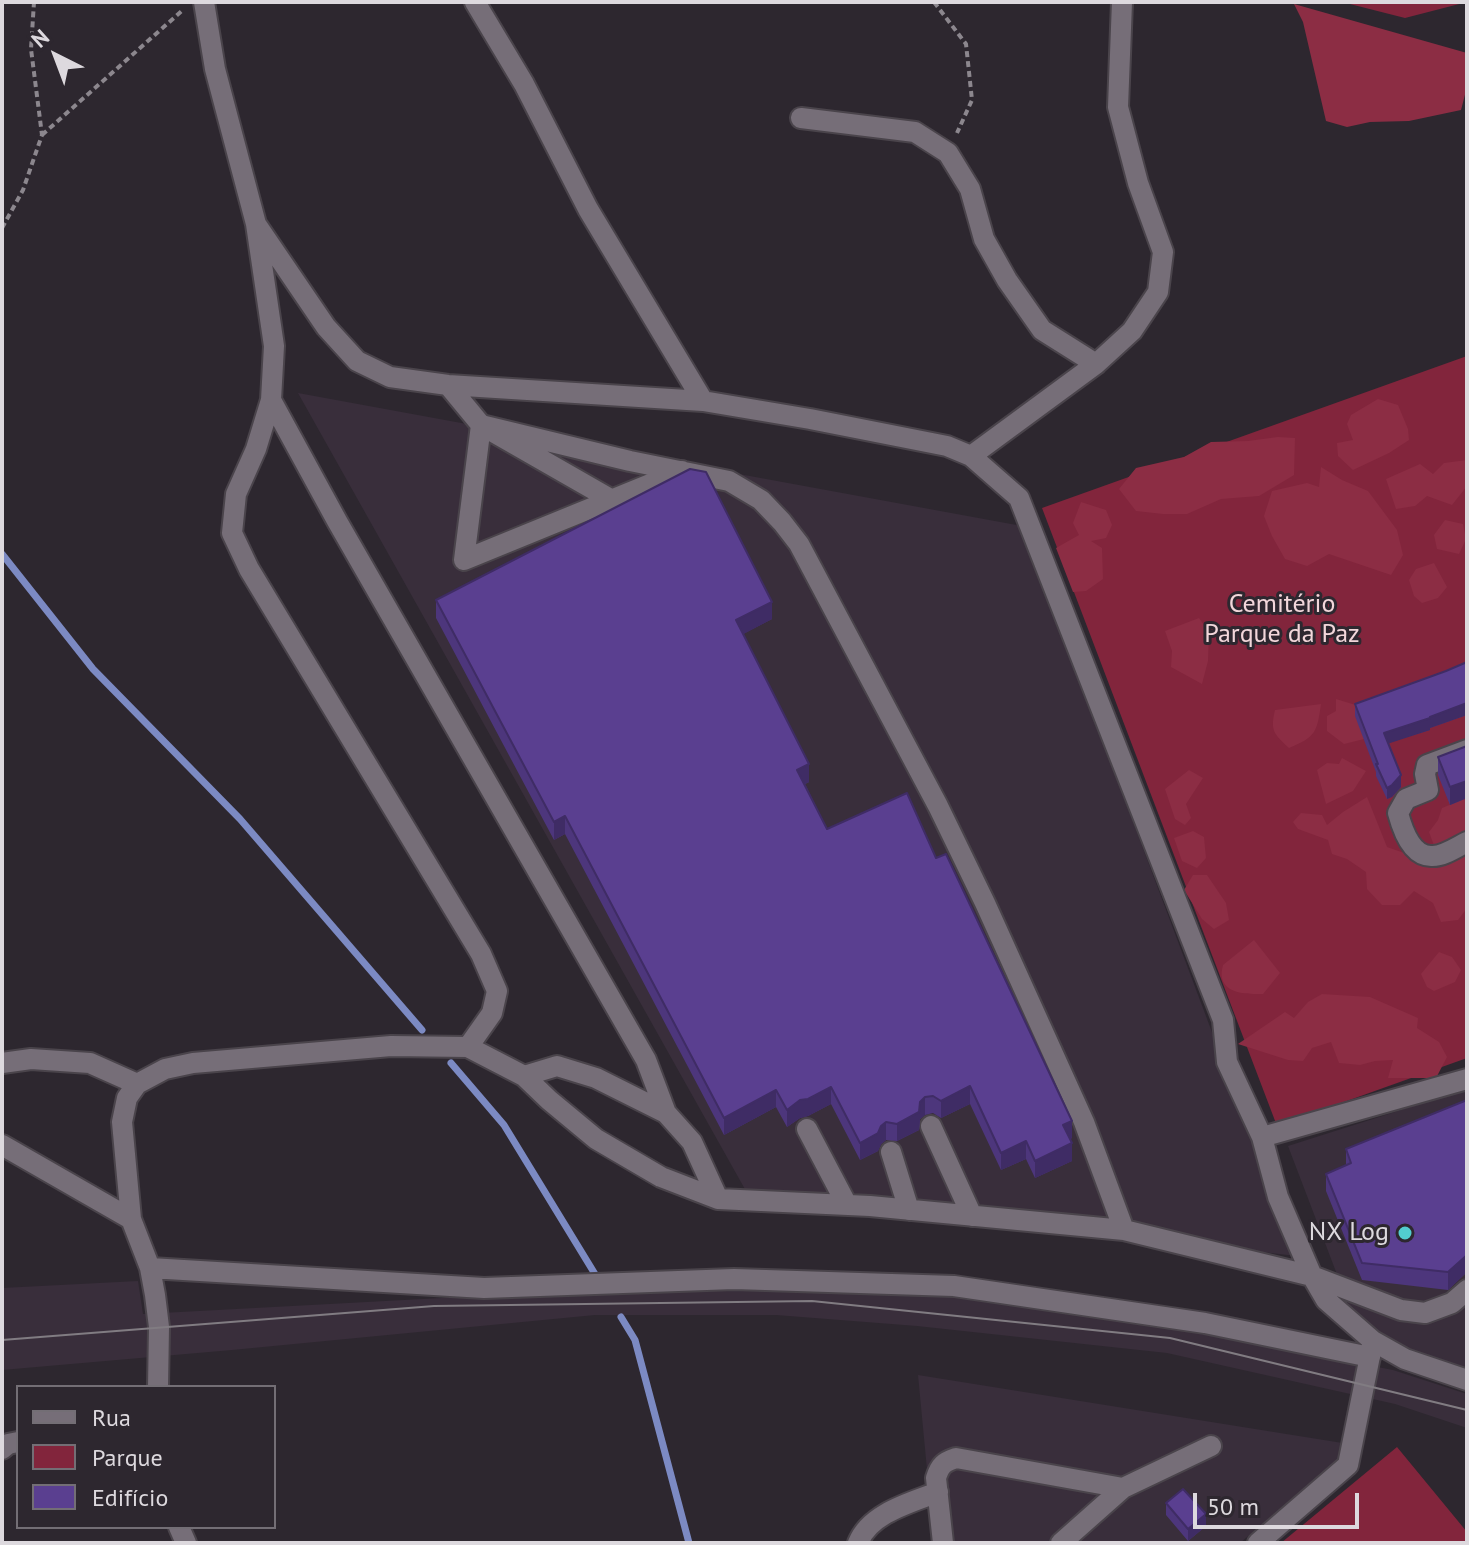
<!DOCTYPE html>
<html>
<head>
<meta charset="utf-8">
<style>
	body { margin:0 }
	#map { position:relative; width:1469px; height:1545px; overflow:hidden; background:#2d272f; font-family:"PT Sans",sans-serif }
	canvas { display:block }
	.frame { position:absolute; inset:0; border:4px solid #ddd9de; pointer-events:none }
	.legend { position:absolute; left:16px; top:1385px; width:260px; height:144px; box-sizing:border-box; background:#2d272f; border:2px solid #736e75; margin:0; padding:10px 14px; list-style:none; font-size:24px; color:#ddd9de }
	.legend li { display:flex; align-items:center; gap:16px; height:40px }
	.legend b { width:40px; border:2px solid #736e75 }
	.north { position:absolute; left:16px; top:16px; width:80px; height:80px; -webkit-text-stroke:6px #2d272f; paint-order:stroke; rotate:318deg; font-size:22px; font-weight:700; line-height:32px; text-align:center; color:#ddd9de }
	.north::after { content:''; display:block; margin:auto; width:28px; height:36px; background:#ddd9de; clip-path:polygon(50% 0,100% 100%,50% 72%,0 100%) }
	.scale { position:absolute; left:1193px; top:1493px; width:166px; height:36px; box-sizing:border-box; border:4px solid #ddd9de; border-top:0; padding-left:10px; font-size:24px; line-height:28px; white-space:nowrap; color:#ddd9de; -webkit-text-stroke:6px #2d272f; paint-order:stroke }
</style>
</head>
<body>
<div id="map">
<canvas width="1469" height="1545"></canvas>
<div class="frame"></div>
<ul class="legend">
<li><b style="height:10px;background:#766e78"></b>Rua</li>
<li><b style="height:22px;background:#82253c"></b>Parque</li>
<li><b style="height:22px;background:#5a3f90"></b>Edifício</li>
</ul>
<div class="north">N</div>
<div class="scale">50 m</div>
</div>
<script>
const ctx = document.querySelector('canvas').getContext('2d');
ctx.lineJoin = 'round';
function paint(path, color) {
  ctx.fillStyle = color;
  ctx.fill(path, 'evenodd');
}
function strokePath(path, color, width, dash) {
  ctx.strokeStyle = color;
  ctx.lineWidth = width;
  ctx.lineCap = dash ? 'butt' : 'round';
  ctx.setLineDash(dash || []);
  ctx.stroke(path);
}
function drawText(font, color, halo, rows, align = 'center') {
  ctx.font = font + ' "PT Sans",sans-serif';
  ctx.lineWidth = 6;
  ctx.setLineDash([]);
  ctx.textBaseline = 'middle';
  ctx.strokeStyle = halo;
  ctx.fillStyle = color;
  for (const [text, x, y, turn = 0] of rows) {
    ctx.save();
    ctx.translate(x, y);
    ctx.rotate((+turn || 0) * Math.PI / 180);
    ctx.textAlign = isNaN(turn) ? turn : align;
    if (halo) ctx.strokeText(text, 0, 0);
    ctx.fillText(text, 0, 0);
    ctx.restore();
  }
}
const built = new Path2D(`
	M298,393L1022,526L1296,1256L746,1191Z
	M1467,1089V1385L1367,1353L1288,1146Z
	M138,1281L143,1314L665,1286L975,1296L1103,1314L1393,1370L1467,1394V1428L1395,1404L1167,1353L917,1326L776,1315H595L232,1350L2,1370V1288Z
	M918,1375L1355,1445L1240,1543H934Z`);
const green = new Path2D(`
	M1342,2H1467L1405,18Z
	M1467,356V1058L1277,1126L1042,508Z
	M1397,1447L1467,1532V1543H1281Z`);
const forest = new Path2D(`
	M1294,4L1467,53V87L1461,110L1409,121L1370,122L1347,127L1326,121L1303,22Z
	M1378,399L1398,405L1408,429L1409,440L1389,453L1353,470L1338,456L1337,443L1353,440L1347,424L1351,415Z
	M1278,437L1295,438L1294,475L1259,496L1221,499L1187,514H1163L1136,511L1119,489L1136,468L1184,457L1211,442L1248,441Z
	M1467,460V486L1452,505L1427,496L1415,506L1396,509L1386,479L1420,464L1433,474L1444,463Z
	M1321,467L1342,480L1368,491L1397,530L1403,555L1391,575L1329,554L1307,566L1285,559L1272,536L1264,516L1272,491L1307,483L1319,487Z
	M1081,502L1106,510L1112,525L1106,538L1091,541L1102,548L1103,579L1086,591L1073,592L1056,548L1079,535L1073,523Z
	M1445,520L1463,524L1466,539L1459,554L1437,549L1434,535Z
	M1434,563L1447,587L1438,598L1422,603L1414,596L1409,580L1416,569Z
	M1199,618L1209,632L1208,661L1202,684L1171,667L1172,651L1165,631Z
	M1336,699L1372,710L1364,739L1344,744L1327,731V716L1336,711Z
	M1321,704C1317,732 1316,737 1289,748C1274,734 1270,731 1275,710Z
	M1342,758L1366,771L1353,791L1326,804L1317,770L1327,763L1339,764Z
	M1189,770L1203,778L1186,804L1191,818L1185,825L1175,819L1165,789Z
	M1367,797L1387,847L1407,854L1439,859L1429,832L1438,820L1442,808L1464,799L1467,804V908L1458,920L1441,922L1433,903L1414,891L1400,905H1382L1367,889L1366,872L1347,859L1332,854L1328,840L1298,829L1293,822L1301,813L1322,815L1327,825L1343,812Z
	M1193,831L1204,837L1206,858L1197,868L1182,861L1174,838Z
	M1193,875H1207L1226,903L1229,920L1214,929L1202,919L1184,890Z
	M1254,940L1280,973L1263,994C1250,994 1226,995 1222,978C1221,974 1222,969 1223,965Z
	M1439,952L1452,957L1461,970L1455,982L1434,991L1427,987L1421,974Z
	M1322,994L1370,997L1418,1018L1417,1028L1439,1042L1447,1057L1436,1078H1388L1393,1060L1375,1061L1360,1065L1339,1063L1331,1042L1312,1048L1303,1061L1288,1060L1238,1044L1285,1012L1294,1018L1308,1002Z`);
const stream = new Path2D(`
	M2,554L93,669L240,819L422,1030
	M451,1063L504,1125L598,1279
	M621,1317L635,1340L689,1543`);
const path = new Path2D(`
	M934,2L966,44L972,100L957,133
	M42,135L184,9
	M2,228L23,190L42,135L31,49L34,2`);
const minor = new Path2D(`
	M204,2L215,69L256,224L274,346L271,400L256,449L236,494L232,533L249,569L481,954L497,991L492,1013L468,1047
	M475,2L524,84L588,209L703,401
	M801,118L915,132L948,153L970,189L984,239L1007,280L1042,330L1096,364
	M256,224L326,327L357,361L390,377L448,385L703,401L810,419L947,446L971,456L1019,498L1223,1020L1227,1062L1262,1137L1278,1197L1312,1276L1326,1300L1373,1341L1405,1359L1467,1380
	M448,385L481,425L630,461L729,481L761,500L782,522L799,544L938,806L985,903L1084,1122L1124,1230
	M271,400L337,521L646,1060L666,1113
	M971,456L1096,364L1132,331L1158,292L1163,252L1138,183L1118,107L1122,2
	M612,500L481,425L464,560L682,471
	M1467,750L1427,765L1425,774L1428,790L1406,799L1398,813C1402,828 1411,856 1431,856C1443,857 1457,847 1467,842
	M2,1063L31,1059L90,1063L137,1084
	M524,1076L557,1066L596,1078L666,1113L692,1142L718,1199
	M931,1126L972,1216
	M807,1129L847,1205
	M1262,1137L1467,1079
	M2,1145L131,1219
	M891,1152L909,1210
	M150,1268L484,1288L734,1279L954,1286L1205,1323L1370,1357
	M158,1387L159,1327L155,1295L150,1268L131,1219L122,1122L127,1098L137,1084L165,1069L193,1063L391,1046L468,1047L524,1076L549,1100L596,1139L661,1177L718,1199L870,1206L1124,1230L1312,1276L1401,1310L1425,1313L1452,1303L1467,1290
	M2,1449L8,1444L18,1442
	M1123,1488L1211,1446
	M179,1527L186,1543
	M858,1543C870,1513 910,1503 938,1492
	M943,1543L936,1478C940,1465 944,1462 956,1458L1123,1488L1061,1543
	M1258,1543L1348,1465L1372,1346`);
const tram = new Path2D(`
	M2,1340L434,1306L812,1301L1170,1338L1467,1410`);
const wall = new Path2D(`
	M436,600L772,619L743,634L809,782L805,784L827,829L936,858L1072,1138L1070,1139L1072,1161L1035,1178L1026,1159L1001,1170L970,1104L941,1118L933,1113L925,1115L920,1119L919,1130L897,1141L886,1140L881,1144L878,1151L860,1160L831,1104L808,1116L800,1118L787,1127L776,1107L724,1135L565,834L554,840L436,618Z
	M1467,662V715L1430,728V730L1388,743L1401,787L1392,797L1387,799L1376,776V772L1355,716V704L1446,671Z
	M1467,746V798L1450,805L1438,775V757Z
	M1467,1100V1272L1448,1290L1362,1280L1326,1191V1174L1346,1165V1149Z
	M1166,1503L1206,1526L1188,1541L1166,1515Z`);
const shadedWall = new Path2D(`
	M772,602V619L736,638V620Z
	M1467,703V715L1430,728V730L1384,745V733Z
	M809,764V782L797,788V770Z
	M1401,775V787L1392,797L1387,799V788Z
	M1467,781V798L1450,805V787Z
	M565,816V834L554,840V822Z
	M970,1086V1104L941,1118V1101Z
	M831,1087V1104L808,1116L800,1118L787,1127V1110L800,1100Z
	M776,1090V1107L724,1135V1118Z
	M925,1097V1115L920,1119L919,1130L897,1141V1124Z
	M1072,1121V1138L1063,1142V1125Z
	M886,1122V1140L881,1144L878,1151L860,1160V1143Z
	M1026,1141V1159L1001,1170V1153Z
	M1072,1143V1161L1035,1178V1161Z
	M1467,1255V1272L1448,1290V1272Z
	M1206,1514V1526L1188,1541V1529Z`);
const building = new Path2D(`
	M690,469L706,472L772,602L736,620L809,764L797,770L827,829L907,793L936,858L946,854L1072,1121L1063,1125L1072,1143L1035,1161L1026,1141L1001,1153L970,1086L941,1101L933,1096L925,1097L920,1102L919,1112L897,1124L886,1122L881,1126L878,1133L860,1143L831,1087L808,1099L800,1100L787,1110L776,1090L724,1118L565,816L554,822L436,600Z
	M1467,662V703L1430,717V718L1384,733L1401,775L1392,785L1387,788L1376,764H1378L1355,704L1446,671Z
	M1467,746V781L1450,787L1438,757Z
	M1467,1100V1255L1448,1272L1362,1263L1326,1174L1351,1163L1346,1149Z
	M1183,1489L1206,1514L1188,1529L1166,1503Z`);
const markers = [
	[1405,1233,8,"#52cdcf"]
];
const parkNames = [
	["Cemitério",1282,605],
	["Parque da Paz",1282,635]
];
const poiNames = [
	["NX Log",1389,1233]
];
paint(built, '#392e3b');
paint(green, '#82253c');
paint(forest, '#8c2d44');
strokePath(stream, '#7c8ac3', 7);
strokePath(minor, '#4a444b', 24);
strokePath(path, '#8c878e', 4, [6, 4]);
strokePath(minor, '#766e78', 20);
strokePath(tram, '#817c82', 2);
paint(wall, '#4d367c');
paint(shadedWall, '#3f2c65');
paint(building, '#5a3f90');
strokePath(building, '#3f2c65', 2);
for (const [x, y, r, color] of markers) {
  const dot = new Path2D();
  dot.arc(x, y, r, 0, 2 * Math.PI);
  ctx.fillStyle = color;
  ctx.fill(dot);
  strokePath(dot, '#2d272f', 3);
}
drawText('26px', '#f2d6da', '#2d272f', parkNames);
drawText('26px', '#ddd9de', '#2d272f', poiNames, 'right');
</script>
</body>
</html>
